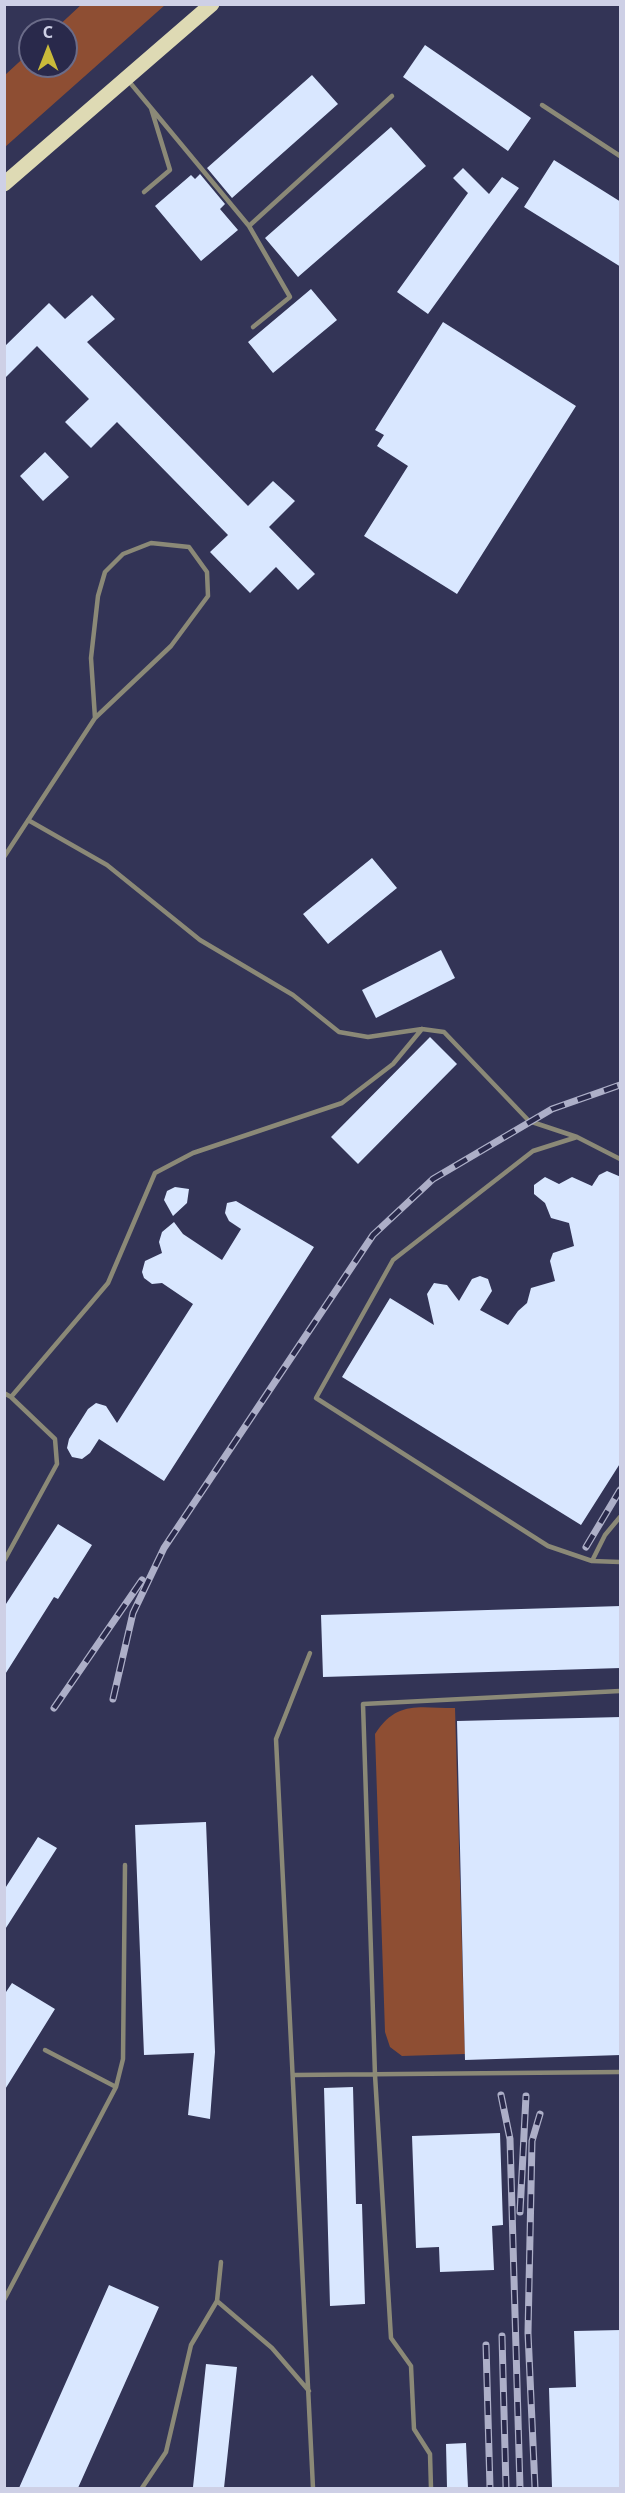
<!DOCTYPE html>
<html>
<head>
<meta charset="utf-8">
<style>
	body { margin:0 }
	#map { position:relative; width:625px; height:2493px; overflow:hidden; background:#333456; font-family:"Noto Sans",sans-serif }
	canvas { display:block }
	.frame { position:absolute; inset:0; border:6px solid #ced0e6; pointer-events:none }
	.north { position:absolute; left:18px; top:18px; width:60px; height:60px; box-sizing:border-box; background:#29294b; border:2px solid #6b6c89; border-radius:50%; rotate:0deg; font-size:16px; font-weight:700; line-height:24px; text-align:center; color:#ced0e6 }
	.north::after { content:''; display:block; margin:auto; width:21px; height:27px; background:#c9ba3a; clip-path:polygon(50% 0,100% 100%,50% 72%,0 100%) }
</style>
</head>
<body>
<div id="map">
<canvas width="625" height="2493"></canvas>
<div class="frame"></div>
<div class="north">С</div>
</div>
<script>
const ctx = document.querySelector('canvas').getContext('2d');
ctx.lineJoin = 'round';
function paint(path, color) {
  ctx.fillStyle = color;
  ctx.fill(path, 'evenodd');
}
function strokePath(path, color, width, dash) {
  ctx.strokeStyle = color;
  ctx.lineWidth = width;
  ctx.lineCap = dash ? 'butt' : 'round';
  ctx.setLineDash(dash || []);
  ctx.stroke(path);
}
const green = new Path2D(`
	M82,4L165,5L5,147V75L30,52V66H66V30H54Z
	M455,1708L465,2054L402,2056L390,2047L385,2032L375,1734C397,1700 418,1708 455,1708Z`);
const building = new Path2D(`
	M425,45L531,118L508,151L403,77Z
	M312,75L338,104L232,198L207,168Z
	M391,127L426,166L298,277L265,238Z
	M554,160L621,202V267L524,207Z
	M463,168L489,194L502,177L519,188L428,314L397,292L468,193L453,178Z
	M200,174L225,204L220,209L238,230L201,261L155,206L191,175L195,179Z
	M311,289L337,320L273,373L248,342Z
	M92,295L115,319L87,342L248,506L273,481L295,501L269,527L315,574L298,590L276,567L250,593L210,552L228,535L117,422L91,448L65,422L89,399L37,346L4,379V347L49,303L65,319Z
	M443,322L576,406L457,594L364,536L408,466L377,446L384,435L375,430Z
	M45,452L69,477L43,501L20,476Z
	M372,858L397,888L328,944L303,914Z
	M441,950L455,978L376,1018L362,990Z
	M430,1037L457,1064L358,1164L331,1137Z
	M607,1171L621,1177V1462L581,1525L342,1377L390,1298L434,1325L427,1294L434,1283L447,1285L459,1301L472,1279L480,1276L488,1279L492,1291L480,1310L508,1325L518,1311L527,1303L531,1288L555,1281L550,1261L553,1253L574,1246L569,1223L551,1218L545,1203L534,1194V1185L545,1177L559,1184L572,1177L592,1186L599,1175Z
	M175,1187L189,1189L187,1203L173,1216L164,1200L167,1191Z
	M236,1201L314,1247L164,1481L99,1439L90,1453L82,1459L72,1457L67,1448L69,1439L88,1409L96,1403L106,1406L117,1423L193,1304L162,1283L152,1284L144,1278L142,1272L145,1261L162,1253L159,1242L162,1232L174,1222L183,1234L222,1260L241,1229L229,1221L225,1213L227,1203Z
	M58,1524L92,1545L58,1599L54,1597L4,1676V1607Z
	M621,1606V1668L323,1677L321,1615Z
	M621,1717V2055L465,2060L457,1721Z
	M206,1822L215,2052L210,2119L188,2115L194,2053L144,2055L135,1825Z
	M38,1837L57,1848L4,1931V1890Z
	M12,1983L55,2009L4,2091V1995Z
	M353,2087L356,2204H362L365,2304L330,2306L324,2088Z
	M500,2133L503,2225L492,2226L494,2270L440,2272L439,2247L416,2248L412,2136Z
	M109,2285L159,2307L78,2488H19Z
	M621,2330V2488H552L549,2388L576,2387L574,2331Z
	M206,2364L237,2367L224,2488L193,2487Z
	M466,2443L468,2488H447L446,2444Z`);
const service = new Path2D(`
	M127,79L249,226
	M542,105L620,156
	M144,192L170,170L151,108
	M253,327L290,297L249,226L392,96
	M28,820L107,865L200,940L293,995L339,1032L368,1037L422,1029L444,1032L529,1121L577,1137L620,1159
	M4,857L95,718L171,646L208,596L207,572L189,547L151,543L123,554L105,572L98,596L91,658L95,718
	M577,1137L533,1151L393,1260L316,1398L548,1546L592,1561L620,1562
	M4,1393L11,1397L108,1283L155,1173L193,1153L342,1103L393,1064L422,1029
	M4,1561L57,1464L55,1439L11,1397
	M592,1561L605,1535L620,1517
	M310,1653L276,1739L313,2488
	M45,2050L116,2087
	M294,2075L620,2072
	M4,2300L116,2087L123,2059L125,1865
	M217,2301L272,2348L309,2391
	M142,2488L166,2452L191,2345L217,2301L221,2262
	M431,2488L430,2454L414,2429L411,2366L391,2338L375,2075L363,1704L620,1691`);
const primary = new Path2D(`
	M4,184L212,4`);
const rail = new Path2D(`
	M586,1547L620,1490
	M113,1699L133,1613L164,1548L373,1235L433,1179L552,1109L620,1085
	M54,1708L142,1580
	M501,2095L510,2139L520,2488
	M520,2212L526,2096
	M502,2336L506,2488
	M486,2345L490,2488
	M535,2488L528,2333L532,2141L540,2114`);
paint(green, '#8e4e33');
paint(building, '#d9e7ff');
strokePath(service, '#8b8977', 4.5);
strokePath(primary, '#dedab4', 15);
strokePath(rail, '#adafc8', 7);
strokePath(rail, '#29294b', 4.5, [14]);
</script>
</body>
</html>
